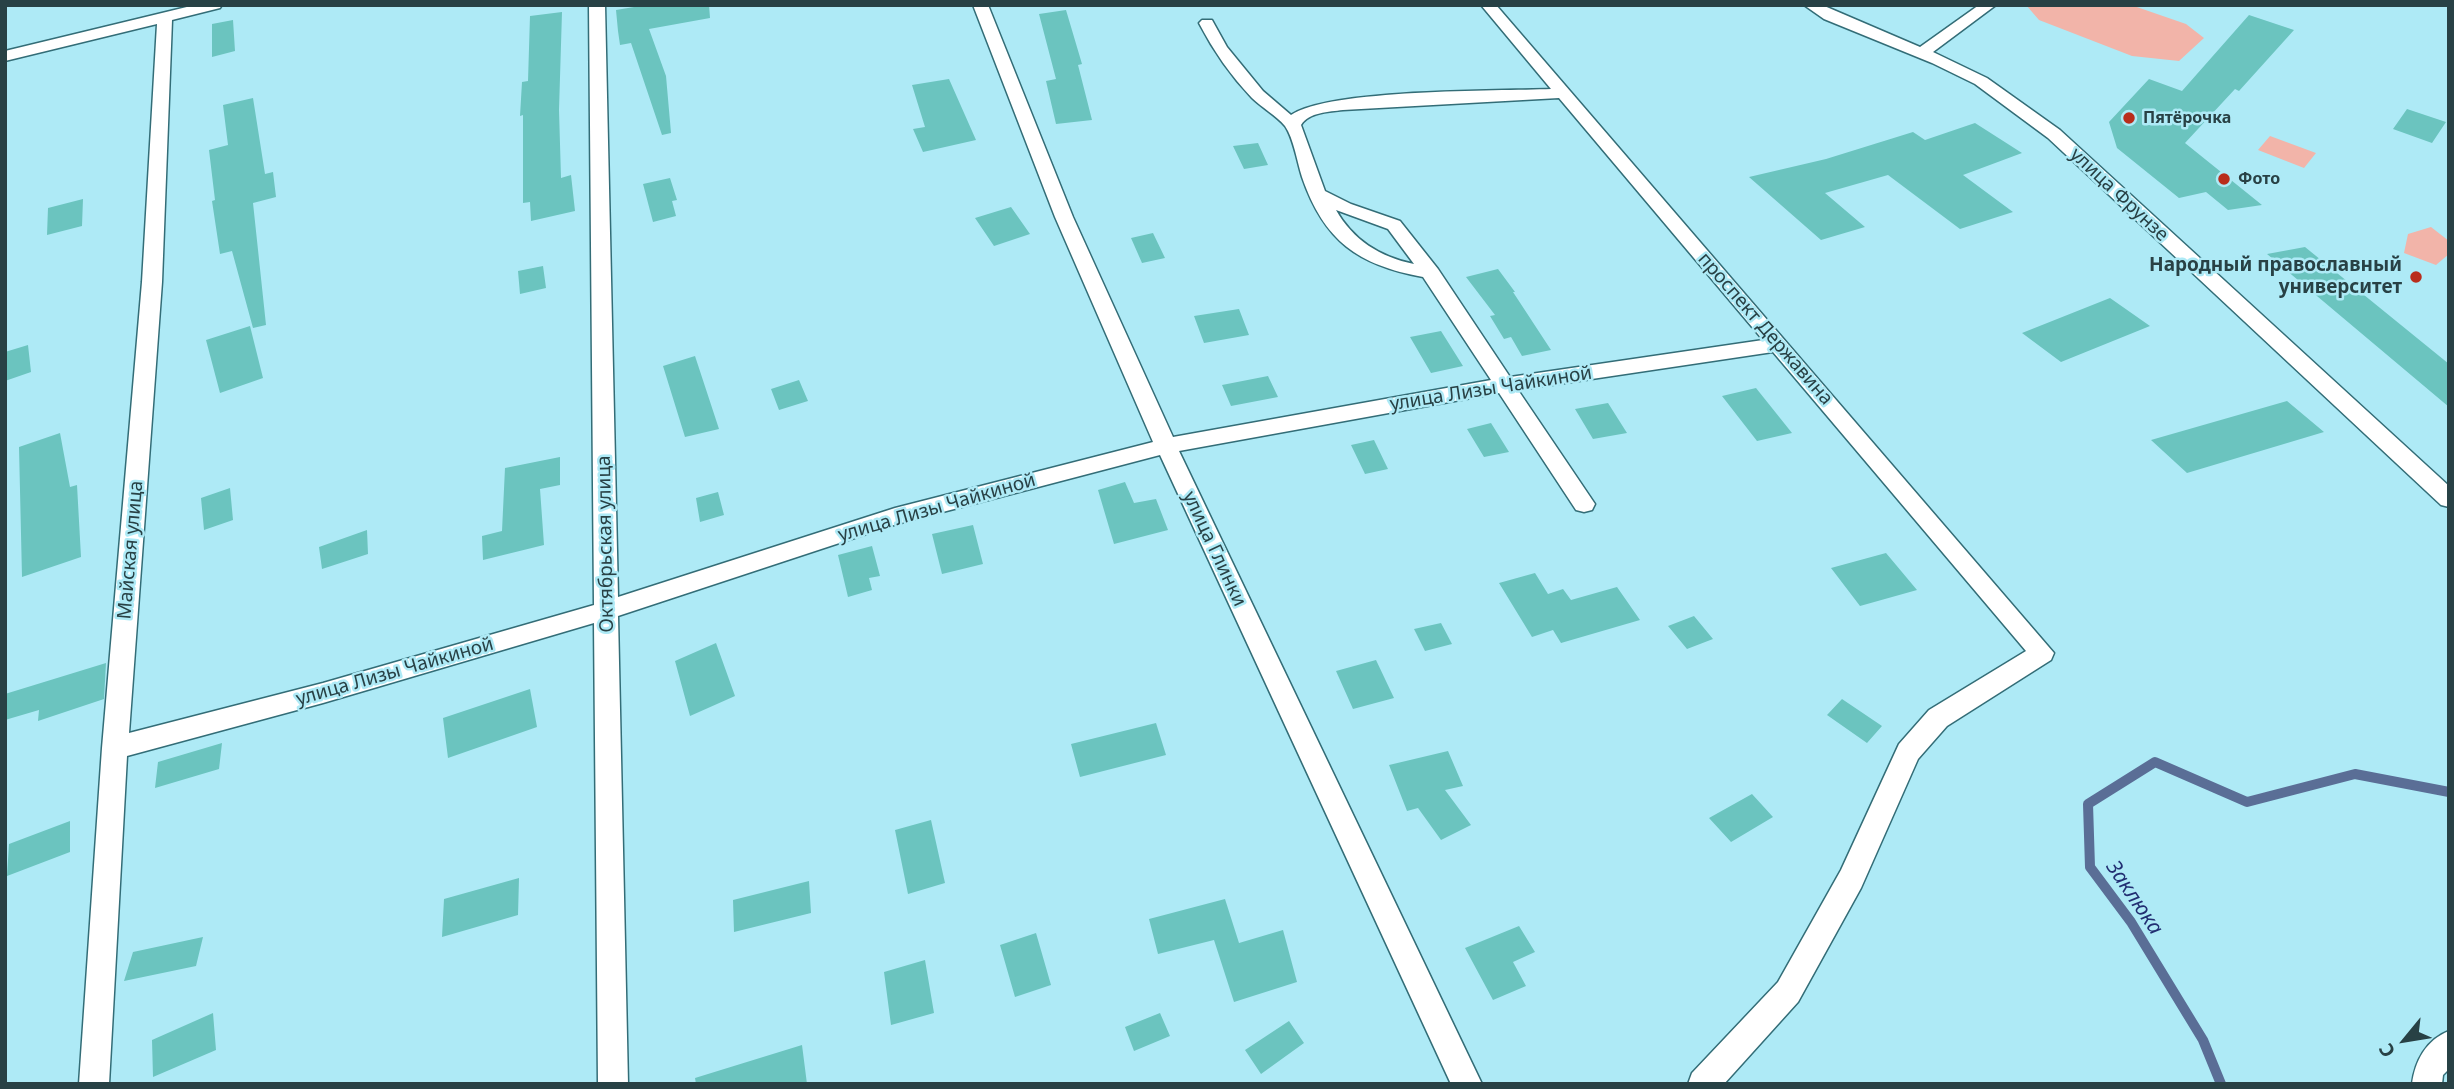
<!DOCTYPE html>
<html>
<head>
<meta charset="utf-8">
<style>
	body { margin:0 }
	#map { position:relative; width:2454px; height:1089px; overflow:hidden; background:#aeeaf6; font-family:"Noto Sans",sans-serif }
	canvas { display:block }
	.frame { position:absolute; inset:0; border:7px solid #284145; pointer-events:none }
	.north { position:absolute; left:2370px; top:1005px; width:70px; height:70px; -webkit-text-stroke:5px #aeeaf6; paint-order:stroke; rotate:240deg; font-size:19px; font-weight:700; line-height:28px; text-align:center; color:#284145 }
	.north::after { content:''; display:block; margin:auto; width:24px; height:32px; background:#284145; clip-path:polygon(50% 0,100% 100%,50% 72%,0 100%) }
</style>
</head>
<body>
<div id="map">
<canvas width="2454" height="1089"></canvas>
<div class="frame"></div>
<div class="north">С</div>
</div>
<script>
const ctx = document.querySelector('canvas').getContext('2d');
ctx.lineJoin = 'round';
function paint(path, color) {
  ctx.fillStyle = color;
  ctx.fill(path, 'evenodd');
}
function strokePath(path, color, width, dash) {
  ctx.strokeStyle = color;
  ctx.lineWidth = width;
  ctx.lineCap = dash ? 'butt' : 'round';
  ctx.setLineDash(dash || []);
  ctx.stroke(path);
}
function drawText(font, color, halo, rows, align = 'center') {
  ctx.font = font + ' "Noto Sans",sans-serif';
  ctx.lineWidth = 5;
  ctx.setLineDash([]);
  ctx.textBaseline = 'middle';
  ctx.strokeStyle = halo;
  ctx.fillStyle = color;
  for (const [text, x, y, turn = 0] of rows) {
    ctx.save();
    ctx.translate(x, y);
    ctx.rotate((+turn || 0) * Math.PI / 180);
    ctx.textAlign = isNaN(turn) ? turn : align;
    if (halo) ctx.strokeText(text, 0, 0);
    ctx.fillText(text, 0, 0);
    ctx.restore();
  }
}
const green = new Path2D(`
	M2026,5H2131L2186,24L2204,38L2179,61L2132,56L2039,20Z
	M2270,136L2316,153L2304,168L2258,150Z
	M2431,227L2449,241V254L2436,265L2404,253L2408,234Z`);
const stream = new Path2D(`
	M2221,1084L2203,1040L2131,922L2090,867L2088,804L2155,762L2247,802L2355,774L2449,792`);
const building = new Path2D(`
	M646,5H709L710,18L649,29L666,76L671,133L662,135L631,43L620,45L618,31L616,10Z
	M1066,10L1082,64L1078,65L1092,120L1056,124L1046,81L1056,79L1039,14Z
	M562,12L559,110L561,178L571,175L575,211L531,221L530,202L523,203V115L520,116L522,82L528,81L530,16Z
	M2249,15L2294,30L2239,91L2235,89L2185,143L2262,205L2228,210L2206,192L2179,198L2117,148L2109,122L2149,79L2182,91Z
	M233,20L235,51L212,57V24Z
	M949,79L976,140L923,152L913,129L925,127L912,85Z
	M253,98L265,174L273,172L276,197L253,203L266,325L253,328L232,251L220,254L212,201L215,200L209,150L228,145L223,105Z
	M2407,109L2446,122L2432,143L2393,129Z
	M1975,123L2022,153L1963,175L2013,212L1960,229L1888,175L1825,193L1865,227L1821,240L1749,177L1826,159L1913,132L1925,140Z
	M1258,143L1268,165L1244,169L1233,146Z
	M670,178L677,200L672,201L676,216L653,222L643,184Z
	M83,199L82,226L47,235L48,208Z
	M1011,207L1030,234L994,246L975,218Z
	M1153,233L1165,258L1142,263L1131,238Z
	M2305,247L2449,364V407L2267,254Z
	M543,266L546,288L520,294L518,271Z
	M1498,269L1515,292H1513L1551,350L1522,356L1511,337L1504,339L1490,316L1495,315L1466,277Z
	M2110,298L2150,326L2061,362L2022,333Z
	M1239,309L1249,335L1204,343L1194,316Z
	M250,326L263,378L220,393L206,340Z
	M1441,331L1463,366L1431,373L1410,337Z
	M28,345L31,372L5,381V352Z
	M695,356L719,429L685,437L663,366Z
	M1268,376L1278,397L1231,406L1222,385Z
	M799,380L808,401L779,410L771,389Z
	M1756,388L1792,433L1757,441L1722,396Z
	M2287,401L2324,432L2187,473L2151,440Z
	M1608,403L1627,433L1593,439L1575,409Z
	M1491,423L1509,452L1484,457L1467,429Z
	M60,433L70,487L77,485L81,557L22,577L19,447Z
	M1374,440L1388,469L1365,474L1351,445Z
	M560,457V485L540,489L544,545L483,560L482,536L502,531L505,468Z
	M1125,482L1134,503L1156,499L1168,530L1114,544L1098,490Z
	M230,488L233,520L204,530L201,498Z
	M718,492L724,515L700,522L696,498Z
	M973,525L983,564L942,574L932,534Z
	M367,530L368,554L322,569L319,547Z
	M872,546L880,576L869,578L872,590L848,597L838,555Z
	M1886,553L1917,590L1860,606L1831,568Z
	M1535,573L1548,594L1563,589L1571,600L1617,587L1640,620L1561,643L1553,630L1532,637L1499,583Z
	M1694,616L1713,639L1687,649L1668,626Z
	M1441,623L1452,644L1425,651L1414,629Z
	M716,643L735,696L690,716L675,661Z
	M1376,660L1394,698L1353,709L1336,671Z
	M106,663L104,699L38,721L39,710L5,720V694Z
	M530,689L537,727L448,758L443,718Z
	M1842,699L1882,726L1867,743L1827,715Z
	M1156,723L1166,755L1080,777L1071,744Z
	M222,743L219,769L155,788L158,762Z
	M1448,751L1463,786L1445,790L1471,825L1441,840L1418,808L1407,811L1389,765Z
	M1752,794L1773,817L1731,842L1709,818Z
	M931,820L945,883L908,894L895,830Z
	M70,821V852L7,876L9,844Z
	M519,878L518,915L442,937L444,899Z
	M809,881L811,913L734,932L733,900Z
	M1225,899L1239,943L1283,930L1297,982L1234,1002L1214,940L1158,954L1149,919Z
	M1519,926L1535,952L1513,962L1526,986L1493,1000L1465,948Z
	M1036,933L1051,985L1015,997L1000,945Z
	M203,937L196,966L124,981L133,952Z
	M925,960L934,1013L891,1025L884,972Z
	M213,1013L216,1050L153,1077L152,1040Z
	M1160,1013L1170,1036L1134,1051L1125,1027Z
	M1289,1021L1304,1043L1261,1074L1245,1050Z
	M802,1045L807,1084H696L695,1078Z`);
const minor = new Path2D(`
	M195,5H222L220,8L172,20L162,282L129,733L323,683L594,605L589,5H605L618,597L895,508L1153,442L1055,217L973,5H988L1073,217L1173,437L1491,380L1423,277C1358,265 1324,241 1302,177C1297,162 1294,139 1285,126C1276,115 1262,108 1252,98C1231,76 1213,50 1199,23L1202,20H1212L1227,47L1263,91L1291,115C1329,89 1498,91 1551,89L1481,5H1496L2054,653L2051,660L1947,726L1918,759L1861,888L1798,1002L1724,1084H1688L1692,1073L1778,982L1841,870L1899,744L1929,710L2026,651L1773,352L1518,390L1595,504L1592,510L1584,512L1576,510L1499,393L1179,451L1482,1084H1451L1160,455L897,524L618,616L628,1084H598L594,623L323,703L127,756L109,1084H79L102,748L142,282L157,24L5,61V51ZM1559,98L1763,340L1510,377L1438,269L1400,221L1351,204L1325,191L1301,125C1309,112 1329,112 1343,110ZM1336,210L1388,229L1414,264C1380,257 1353,240 1336,210Z
	M1804,5H1822L1920,47L1979,5H1996L1933,52L1987,78L2060,130L2449,486V507L2441,505L2048,138L1975,84L1932,63L1824,19Z
	M2449,1031V1069L2443,1075L2442,1084H2412C2415,1061 2426,1040 2449,1031Z`);
const markers = [
	[2129,118,7,"#b92d1c"],
	[2224,179,7,"#b92d1c"],
	[2416,277,7,"#b92d1c"]
];
const farPoinames = [
	["Пятёрочка",2143,118],
	["Фото",2238,179]
];
const streetNames = [
	["улица Фрунзе",2119,195,43],
	["проспект Державина",1765,329,49],
	["улица Лизы Чайкиной",1491,389,-9],
	["улица Лизы Чайкиной",937,508,-16],
	["Октябрьская улица",606,544,-91],
	["улица Глинки",1214,549,65],
	["Майская улица",131,550,-85],
	["улица Лизы Чайкиной",395,672,-16]
];
const poiNames = [
	["Народный православный",2402,266],
	["университет",2402,288]
];
const waterNames = [
	["Заклюка",2134,898,56]
];
paint(green, '#f2b4a9');
strokePath(stream, '#5a6e96', 10);
paint(building, '#6bc4bf');
strokePath(minor, '#336d77', 3);
paint(minor, '#fff');
for (const [x, y, r, color] of markers) {
  const dot = new Path2D();
  dot.arc(x, y, r, 0, 2 * Math.PI);
  ctx.fillStyle = color;
  ctx.fill(dot);
  strokePath(dot, '#aeeaf6', 2.5);
}
drawText('bold 16px', '#284145', '#aeeaf6', farPoinames, 'left');
drawText('19px', '#284145', '#aeeaf6', streetNames);
drawText('bold 19px', '#284145', '#aeeaf6', poiNames, 'right');
drawText('italic 21px', '#222f72', '#aeeaf6', waterNames);
</script>
</body>
</html>
